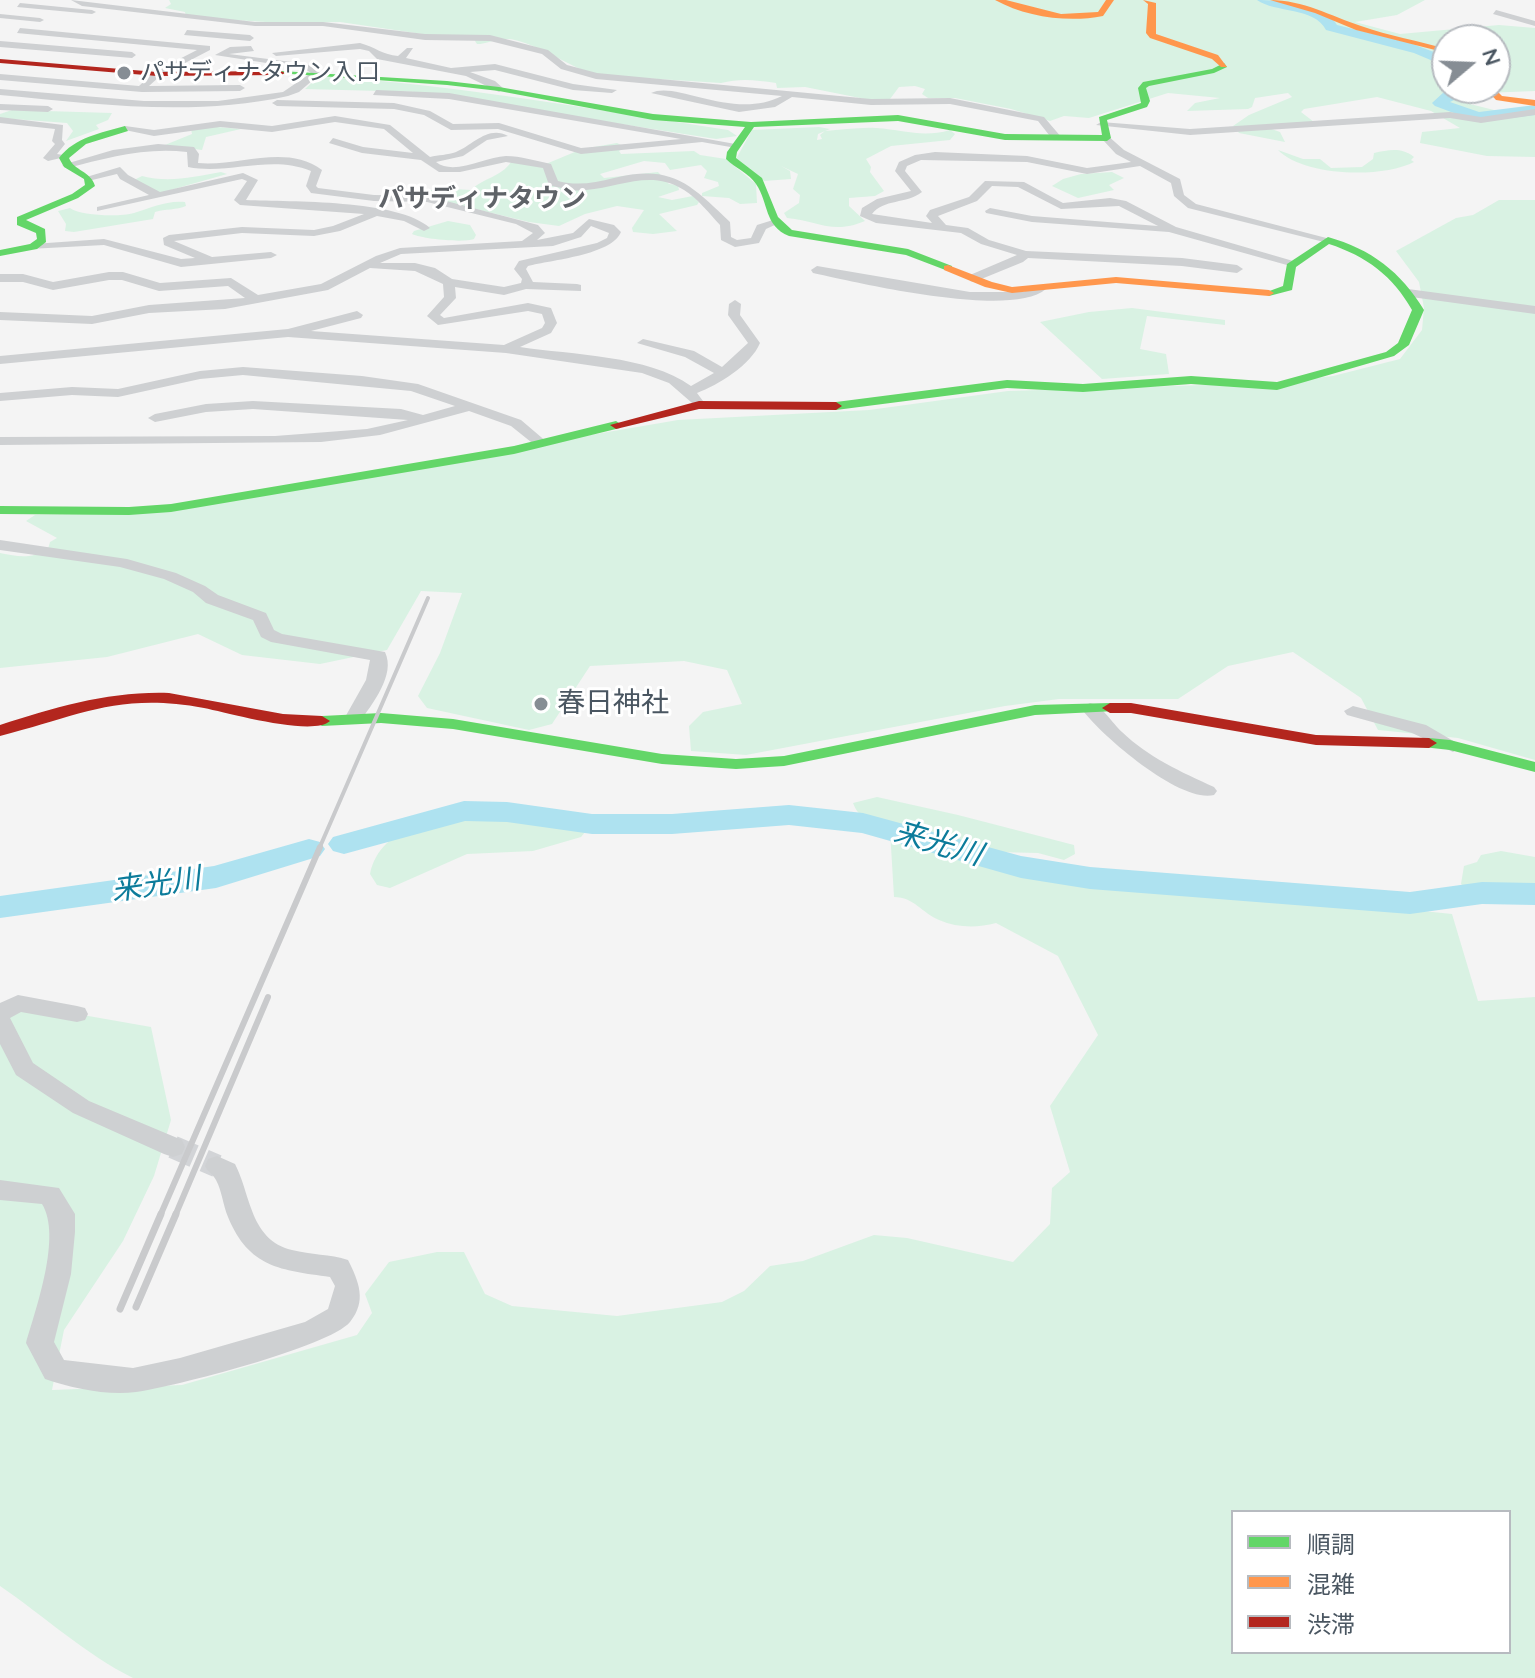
<!DOCTYPE html>
<html>
<head>
<meta charset="utf-8">
<style>
	body { margin:0 }
	#map { position:relative; width:1535px; height:1678px; overflow:hidden; background:#f4f4f4; font-family:Quicksand,"Noto Sans JP",sans-serif }
	canvas { display:block }
	.legend { position:absolute; left:1231px; top:1510px; width:280px; height:144px; box-sizing:border-box; background:#fff; border:2px solid #b7bbc0; margin:0; padding:10px 14px; list-style:none; font-size:24px; color:#4a5661 }
	.legend li { display:flex; align-items:center; gap:16px; height:40px }
	.legend b { width:40px; border:2px solid #b7bbc0 }
	.north { position:absolute; left:1431px; top:24px; width:80px; height:80px; box-sizing:border-box; background:#fff; border:2px solid #b7bbc0; border-radius:50%; rotate:71deg; font-size:22px; font-weight:700; line-height:32px; text-align:center; color:#4a5661 }
	.north::after { content:''; display:block; margin:auto; width:28px; height:36px; background:#868d94; clip-path:polygon(50% 0,100% 100%,50% 72%,0 100%) }
</style>
</head>
<body>
<div id="map">
<canvas width="1535" height="1678"></canvas>
<ul class="legend">
<li><b style="height:10px;background:#63d668"></b>順調</li>
<li><b style="height:10px;background:#ff974d"></b>混雑</li>
<li><b style="height:10px;background:#b3261e"></b>渋滞</li>
</ul>
<div class="north">N</div>
</div>
<script>
const ctx = document.querySelector('canvas').getContext('2d');
ctx.lineJoin = 'round';
function paint(path, color) {
  ctx.fillStyle = color;
  ctx.fill(path, 'evenodd');
}
function strokePath(path, color, width, dash) {
  ctx.strokeStyle = color;
  ctx.lineWidth = width;
  ctx.lineCap = dash ? 'butt' : 'round';
  ctx.setLineDash(dash || []);
  ctx.stroke(path);
}
function drawText(font, color, halo, rows, align = 'center') {
  ctx.font = font + ' Quicksand,"Noto Sans JP",sans-serif';
  ctx.lineWidth = 6;
  ctx.setLineDash([]);
  ctx.textBaseline = 'middle';
  ctx.strokeStyle = halo;
  ctx.fillStyle = color;
  for (const [text, x, y, turn = 0] of rows) {
    ctx.save();
    ctx.translate(x, y);
    ctx.rotate((+turn || 0) * Math.PI / 180);
    ctx.textAlign = isNaN(turn) ? turn : align;
    if (halo) ctx.strokeText(text, 0, 0);
    ctx.fillText(text, 0, 0);
    ctx.restore();
  }
}
const green = new Path2D(`
	M169,0H1425L1397,15L1355,22L1400,34L1499,25L1535,28V91L1485,93L1470,104L1498,111L1535,113V157L1487,156L1420,143L1422,132L1460,128L1431,111L1377,97L1304,109L1301,112L1314,122L1266,127L1280,132L1285,142L1239,133L1233,126L1249,115L1292,97L1288,93L1255,98L1252,107L1248,109L1187,111L1195,103L1220,98L1168,93L1089,118L1064,116L1050,121L1011,109L955,98H928L922,94L925,89L915,86L899,87L890,99L870,100L805,87L777,88L776,83C756,80 740,78 721,83L595,75C570,67 529,39 507,39C497,38 487,44 477,44L471,35H429L340,22L282,23L186,17L185,12L165,8L171,4ZM1447,40H1495V88H1447Z
	M319,76C457,85 591,109 728,130L737,136L716,139L417,92L305,89Z
	M12,110L112,113L108,120L96,125L99,129L66,141L73,131L67,123L0,118V114Z
	M206,126L241,129L206,137L202,150L165,145L192,134L191,129Z
	M819,127L830,129L818,134L817,140L822,139L820,135L825,131C841,130 860,127 876,128C905,130 922,138 950,130L955,134L950,140L891,146L866,159L871,167L870,172L884,191L875,196L849,198V206L865,221C832,235 819,221 787,218L784,213L799,203L800,195L793,189L798,174L781,166L790,171L791,179L764,181L736,159L752,130Z
	M617,143L625,147L619,151L621,154L694,151L700,155L726,159L756,184L757,203L740,204L729,198L702,196V193L719,186L718,182L704,178L707,171L701,165L670,170L665,163L644,161L600,174L604,178L658,172L669,184L678,185L679,190L658,197L672,200L693,196L699,202L697,205L659,214L677,231L653,234L633,232L632,228L644,210L617,206L585,214L559,226L529,222L417,195L437,188L471,190C483,178 501,177 511,162L541,166L582,149Z
	M1278,150L1303,159H1320L1331,168L1362,167L1373,159L1374,153C1389,150 1401,147 1414,157L1411,160L1414,162C1381,179 1303,176 1278,150Z
	M221,172L227,174L160,193L134,180L142,176C168,183 194,177 221,172Z
	M1112,172L1124,178L1109,185L1114,190L1078,198L1052,186L1063,179L1081,174Z
	M1499,200H1535V760L1458,738L1378,730L1361,698L1293,652L1228,666L1178,699H1059L1005,706L746,755L691,751L689,726L703,712L742,704L727,670L684,661L590,666L552,724L529,730L427,708L418,696L440,653L462,593L421,591L387,650L320,664L242,655L198,634L107,657L0,668V553C19,557 31,559 48,549L50,542L57,538L26,521L35,515L133,513L678,420L869,410L1008,391L1271,383L1333,376L1400,359L1422,330L1424,308L1419,282L1396,251L1456,218L1473,215Z
	M185,202L186,206C177,210 165,209 155,212L153,219L74,232L65,231L66,224L58,211L70,208C80,216 120,217 134,213C150,208 167,200 185,202Z
	M448,221L470,225L476,235L474,239C463,243 423,239 412,234L414,231Z
	M1132,308L1225,320V325L1147,316L1140,349L1166,354L1169,374L1102,379L1040,322L1089,312Z
	M877,797L958,815L1074,845L1075,854L1064,860L1038,853L996,852L1075,868L1082,876L1452,914L1478,1001L1535,997V1678H133C85,1654 44,1616 0,1586V1006L60,1011L151,1027L171,1120L154,1176L123,1241L64,1330L52,1390L182,1385L357,1335L372,1313L365,1294L389,1262L437,1252H464L485,1294L512,1306L617,1316L722,1302L744,1291L770,1266L803,1261L874,1235L907,1238L1013,1262L1050,1224L1052,1188L1070,1172L1050,1106L1098,1035L1058,956L996,923C977,928 958,928 939,920C922,913 914,897 894,897L890,830L951,842C934,838 918,832 901,827C882,820 862,827 853,803ZM1233,1512H1509V1652H1233Z
	M485,817L586,831L581,837L533,851L467,854L390,888L377,885L370,874C381,823 441,818 485,817Z
	M1501,851L1535,857V902C1505,901 1484,905 1461,884L1464,866L1477,862L1481,855Z`);
const river = new Path2D(`
	M1257,0C1277,0 1327,5 1337,25L1410,43L1447,57V67L1414,53L1326,30C1315,7 1275,13 1257,0Z
	M1456,88H1478L1450,102L1479,112L1535,105V115L1478,122L1435,106L1432,103L1444,92Z
	M464,801L507,802L592,814H672L789,805L863,813L1021,856L1090,867L1410,892L1482,882L1535,883V905L1482,904L1410,914L1090,889L1021,878L862,833L789,825L672,834H592L507,822L465,821L344,854L333,851L328,844L333,837Z
	M309,839L320,842L325,849L320,856L216,888L0,918V896L214,866Z`);
const streetTunnel = new Path2D(`
	M173,1147L217,1166`);
const street = new Path2D(`
	M71,0L255,22H323L425,34L490,35L548,50L567,65L597,73L871,99L950,98L1044,117L1062,138L1053,140L1038,121L950,104L871,105L792,97L775,107L739,112L651,93C676,80 733,121 782,96L596,79L561,69L542,54L490,41L425,40L323,26H255L82,6Z
	M20,3L92,10L96,12L92,14L17,7Z
	M1496,10L1535,21V26L1493,14Z
	M0,14L40,18L44,20L40,22L0,18Z
	M20,28L210,46V50L160,76L149,86L240,85L245,88L240,91L142,92L0,80V74L139,86L154,72L197,50L17,33Z
	M187,30L250,35L254,38L250,41L184,35Z
	M0,41L132,52L136,55L132,58L0,47Z
	M360,43C375,47 383,55 398,56L407,48H413L406,58L451,68L495,64L573,84L617,90L612,93L573,90L495,70L470,72L495,81L504,89L499,92L466,76L377,59L369,51L360,49L276,56L272,53Z
	M251,46L254,51L229,54L307,64L321,73L299,92L288,96C193,117 96,104 0,95V89L144,101H218L283,92L311,73L305,69L215,55L230,47Z
	M376,90L449,93L741,145L736,148L702,142L581,154L498,129L451,130L424,115L394,109L277,106L272,103L277,100L394,103L430,111L453,124L499,123L581,148L681,139L449,99L373,95Z
	M0,104L48,106L53,109L48,112L0,110Z
	M1535,109V115L1481,123L1450,118L1190,135L1096,125L1101,122L1190,129L1450,112L1481,117Z
	M335,116L390,125L430,157C438,155 448,155 456,152C473,145 488,125 508,136L487,140L463,156L436,162C454,176 485,157 506,156C520,156 537,161 551,164L558,181C577,186 594,183 614,178C672,164 690,184 730,222L731,237L737,240L751,238L757,225L773,220L779,223L766,229L759,243L735,247L721,240L720,225C709,213 698,199 684,190C651,169 621,187 586,190C573,192 562,188 549,185L543,168L506,162L460,172H439L421,160L362,153L329,143L333,138L363,147L413,153L384,129L335,122L272,132L220,127L154,136L120,129L125,126L154,130L220,121L272,126Z
	M0,117L63,125L62,140L65,144L57,154L69,156L48,161L43,158L55,144L52,141L55,129L0,123Z
	M1107,135L1124,150L1180,179L1184,195L1196,204L1334,240L1328,243L1188,208L1174,196L1171,183L1140,166L1087,174L1027,162L921,160L907,166L905,171L922,192C907,204 883,199 872,214L932,223L926,216L930,210L969,197L985,181L1024,182L1063,203L1110,198L1126,201L1176,227L1300,263L1294,267L1169,232L1032,222L986,213L985,211L990,208L1032,216L1158,226L1119,206L1061,209L1018,187L992,186L977,201L938,216L946,225L968,228L989,240L1026,251L1182,258L1237,265L1243,269L1237,273L1182,266L1028,258L1023,262L974,282L970,281V275L1017,255L981,244L961,233L876,223L860,216L862,208L877,199L911,191L895,171L899,162L915,155L935,152L1027,156L1087,168L1131,162L1116,154L1103,140Z
	M158,144L194,147L199,154L198,163C238,167 286,143 322,170L316,186L318,188L374,195L427,196L538,225L545,233L537,240L573,233L589,219L614,225L621,232C612,255 551,260 528,266L526,269L533,282L577,284L581,285V291L526,289L504,295L455,287L456,298L440,315L444,318L528,303L551,308L557,323L551,333L520,347C572,355 648,355 691,386L714,373L685,357L637,343L643,339L694,351L722,367L748,343L728,315L729,304L735,300L741,304L740,315L760,343C751,365 718,385 697,393L706,405L699,409L669,383L642,373L506,353L288,337L0,364V356L288,329L357,311L363,315L361,318L311,331L504,345L542,328L545,323L542,314L528,311L438,325L427,316L444,297L443,284L415,271L370,268L328,290L225,309L149,313L92,324L0,320V312L92,316L149,305L245,298L228,286L159,291L122,280H109L53,290L23,282H0V274H23L53,282L109,272H123L160,283L231,278L258,295L321,284L376,256L400,248L522,241L533,233L516,224L427,202L374,201L311,193L306,186L311,171C271,154 230,175 188,167L187,152C145,147 107,158 67,168L62,165L113,150ZM591,226L609,233L607,238L597,243L519,261L514,269L522,279L521,283L504,287L452,279L435,268L415,263H380L401,254L553,246L581,237Z
	M120,167L128,175L160,192L243,173L258,180L246,200C291,202 398,199 430,228L424,231L404,221L377,216L340,231L314,236L242,233L174,241L212,257L271,252L277,255L271,258L181,267L104,245L29,249L27,247L33,244L104,239L181,259L195,258L164,245L163,238L169,235L242,227L314,230L333,226L364,214L240,205L234,200L247,181L242,179L97,211V207L149,195L120,179L117,174L88,181L83,178Z
	M817,266L970,292H1023L1040,285L1046,289C1011,319 859,283 813,273L811,270Z
	M1408,289L1535,306V314L1404,296L1402,293Z
	M243,367L362,376L418,384L521,420L548,443L546,446H536L511,426L469,411L380,435L321,442L0,445V437L275,436L367,429L408,420L253,409L206,412L155,422L148,418L155,414L206,404L253,401L401,409L423,415L455,406L411,391L243,375L200,379L118,397L72,395L0,401V393L72,387L118,389L200,371Z
	M0,540L127,559L176,573L205,586L218,595L266,613L274,630L282,634L385,652C396,675 372,704 359,723H347L344,719L366,680L370,660L271,642L261,637L253,620L206,603L193,592L164,579L120,567L0,550Z
	M1090,703C1103,706 1112,723 1122,732C1148,757 1181,772 1214,787L1217,791L1214,795C1181,804 1100,735 1081,708Z
	M1353,706L1426,725L1462,746L1453,752L1412,733L1347,715L1344,711Z
	M18,995L77,1006L85,1008L88,1014L85,1020L77,1022L21,1012L10,1018L33,1063L89,1101L182,1140L185,1147L182,1154L173,1157L164,1154L73,1113L16,1075L0,1044V1003Z
	M217,1156L235,1164C251,1195 250,1240 292,1250C311,1255 330,1254 348,1260C359,1282 367,1301 350,1322C329,1347 173,1387 136,1392C108,1396 71,1388 45,1379L26,1343C36,1308 62,1236 42,1204L0,1200V1180L59,1188L75,1214V1232L71,1274L54,1342L64,1360L133,1368L180,1358L305,1322L328,1309L335,1286L330,1277C281,1270 249,1268 228,1217C223,1205 222,1191 216,1180C213,1174 208,1172 205,1166L208,1159Z`);
const fast = new Path2D(`
	M1224,63L1227,67L1214,73L1149,86L1146,88L1150,101L1147,107L1107,120L1111,138L1107,141L1005,140L898,121L754,127L737,152L736,158L762,178L778,217L792,230L908,249L952,266V270L948,271L906,255L789,236C764,226 769,203 756,184C749,173 735,168 726,159L727,152L745,127L653,120L499,91L447,85L277,73L281,71L447,81L499,87L653,114L751,122L898,115L1005,134L1102,135L1099,117L1141,103L1138,88L1143,82L1212,69Z
	M125,126L128,131L86,144L69,158C74,171 91,171 95,186L78,198L26,220L45,229L46,242L37,249L0,256V250L30,244L37,239L36,233L17,225V217L72,194L85,185L84,179L64,167L59,158C75,137 101,133 125,126Z
	M1328,237C1371,249 1401,272 1424,310L1409,345L1394,356L1277,390L1191,384L1083,392L1007,388L836,410L830,406L836,402L1007,380L1083,384L1191,376L1277,382L1386,352L1398,343L1412,310C1393,276 1366,256 1329,244L1296,267L1292,290L1269,296L1264,293L1283,286L1287,264Z
	M616,421L622,425L620,428L514,454L171,512L129,515L0,514V506L129,507L171,504L514,446Z
	M1110,703L1116,705L1118,708L1116,711L1035,715L784,766L736,769L662,764L453,729L381,723L322,726L314,721L322,716L381,713L453,719L662,754L736,759L784,756L1035,705Z
	M1429,738L1450,740L1535,762V772L1450,750L1423,747L1421,743L1423,739Z`);
const slow = new Path2D(`
	M995,0H1006L1061,14L1098,12L1106,0H1114L1103,16C1068,23 1026,17 995,0Z
	M1143,0L1156,3V34L1218,55L1227,67H1221L1212,59L1150,38L1146,33L1148,4Z
	M1270,0C1303,0 1331,16 1361,26C1389,36 1419,41 1447,49V53L1356,30L1315,13Z
	M1485,88H1494L1502,96L1535,100V106L1496,100Z
	M948,265L992,282L1012,287L1116,277L1269,290L1274,293L1269,296L1116,283L1012,293L985,287L944,270V266Z`);
const jam = new Path2D(`
	M0,59L157,72L281,71L285,73L281,75L157,76L0,63Z
	M699,401L836,402L842,406L836,410L699,409L616,429L610,425Z
	M169,693L283,714L322,716L330,721C313,737 229,713 204,708C118,692 79,716 0,736V725C56,707 110,691 169,693Z
	M1131,703L1316,735L1429,738L1437,743L1429,748L1316,745L1131,713H1110L1102,708L1110,703Z`);
const railFar2 = new Path2D(`
	M319,849L428,598`);
const railFar1 = new Path2D(`
	M160,1216L320,847
	M175,1216L268,997`);
const rail = new Path2D(`
	M136,1307L176,1214
	M120,1309L161,1214`);
const markers = [
	[124,73,8,"#868d94"],
	[541,704,8,"#868d94"]
];
const farPoinames = [
	["パサディナタウン入口",140,73]
];
const farNeighbourhoodnames = [
	["パサディナタウン",482,199]
];
const poiNames = [
	["春日神社",557,704]
];
const waterNames = [
	["来光川",938,844,16],
	["来光川",156,885,-8]
];
paint(green, '#d9f2e3');
paint(river, '#aee2f0');
strokePath(streetTunnel, '#d2d4d7', 23, [23, 11]);
paint(street, '#ced0d2');
paint(fast, '#63d668');
paint(slow, '#ff974d');
paint(jam, '#b3261e');
strokePath(railFar2, '#c9cacc', 4);
strokePath(railFar1, '#c9cacc', 6);
strokePath(rail, '#c9cacc', 7);
for (const [x, y, r, color] of markers) {
  const dot = new Path2D();
  dot.arc(x, y, r, 0, 2 * Math.PI);
  ctx.fillStyle = color;
  ctx.fill(dot);
  strokePath(dot, '#fff', 3);
}
drawText('24px', '#4a5661', '#fff', farPoinames, 'left');
drawText('bold 26px', '#5f6368', '#fff', farNeighbourhoodnames);
drawText('28px', '#4a5661', '#fff', poiNames, 'left');
drawText('italic 30px', '#0c7c9b', '#fff', waterNames);
</script>
</body>
</html>
